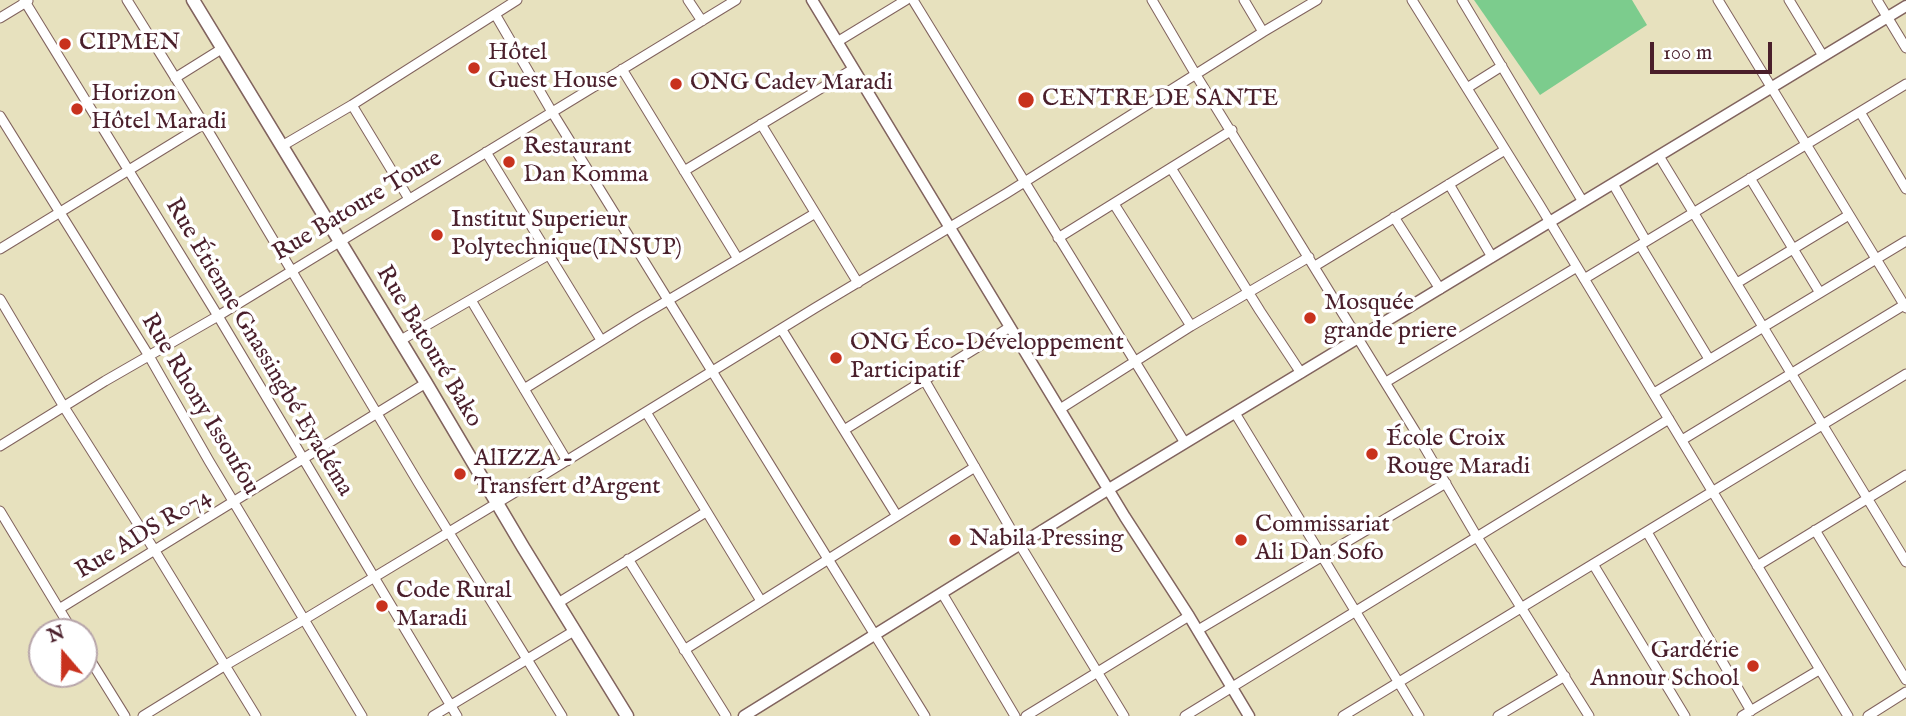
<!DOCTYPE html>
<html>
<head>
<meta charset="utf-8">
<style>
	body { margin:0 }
	#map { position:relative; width:1906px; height:716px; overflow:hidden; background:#e7e1be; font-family:"IM FELL English",serif }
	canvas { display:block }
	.north { position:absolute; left:28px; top:618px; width:70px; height:70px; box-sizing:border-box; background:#fff; border:2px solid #b7a5aa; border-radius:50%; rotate:340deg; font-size:19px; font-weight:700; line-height:28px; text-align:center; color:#4a1f2b }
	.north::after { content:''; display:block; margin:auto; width:24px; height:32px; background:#c8321e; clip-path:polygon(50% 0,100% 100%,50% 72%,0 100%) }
	.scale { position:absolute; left:1650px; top:42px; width:122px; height:32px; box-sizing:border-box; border:4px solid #4a1f2b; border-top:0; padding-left:9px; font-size:21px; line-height:24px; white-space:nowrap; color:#4a1f2b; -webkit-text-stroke:5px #fff; paint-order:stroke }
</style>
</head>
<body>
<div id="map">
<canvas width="1906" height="716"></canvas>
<div class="north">N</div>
<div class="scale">100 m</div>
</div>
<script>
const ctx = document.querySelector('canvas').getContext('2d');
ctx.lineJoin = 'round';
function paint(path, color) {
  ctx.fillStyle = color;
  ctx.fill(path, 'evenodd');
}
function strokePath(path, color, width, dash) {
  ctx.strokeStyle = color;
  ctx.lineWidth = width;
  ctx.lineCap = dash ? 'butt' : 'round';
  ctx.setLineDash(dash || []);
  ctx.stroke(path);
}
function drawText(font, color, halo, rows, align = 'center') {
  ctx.font = font + ' "IM FELL English",serif';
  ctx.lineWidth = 7;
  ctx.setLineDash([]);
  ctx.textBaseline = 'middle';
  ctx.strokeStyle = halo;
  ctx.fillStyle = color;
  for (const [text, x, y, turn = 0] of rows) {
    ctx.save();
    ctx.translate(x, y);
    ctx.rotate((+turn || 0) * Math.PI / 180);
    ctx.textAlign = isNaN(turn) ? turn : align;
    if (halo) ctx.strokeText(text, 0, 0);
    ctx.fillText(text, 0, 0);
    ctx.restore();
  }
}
const green = new Path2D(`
	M1474,0H1632L1647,25L1540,95Z`);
const minor = new Path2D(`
	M24,0L218,316L457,716
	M127,0L204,124L419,484L562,716
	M688,0L702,21
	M913,0L1185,443
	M1152,0L1196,75L1415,431L1477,537L1589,716
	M1244,0L1263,32
	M1412,0L1539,204L1848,716
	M1462,0L1583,202
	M1718,0L1906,308
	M1789,0L1823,56
	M1877,0L1906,48
	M495,14L552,112L925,716
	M0,18L28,1
	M837,42L906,0
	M622,69L738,259
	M175,78L223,48
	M1467,88L1502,66
	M352,105L409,199
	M1860,112L1906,189
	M0,116L149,356L209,461L362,716
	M761,124L858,283
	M282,146L352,105L517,0
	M486,152L601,340
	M1659,156L1906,562
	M1171,168L1260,311L1301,373
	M684,171L853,69
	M1750,178L1820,293
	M1449,184L1492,257
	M1613,184L1646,241
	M1114,204L1191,326
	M1394,217L1440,289
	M1058,238L1232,130
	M1640,245L1709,359
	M0,249L204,124
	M1315,266L1505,150
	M1584,279L1906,84
	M1737,283L1849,215
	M0,299L64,407L155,551L256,716
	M471,300L567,461
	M782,330L897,516
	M401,340L550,254
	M925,381L1020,545L1124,716
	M1386,382L1577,267
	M524,389L638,318L814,214
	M1654,393L1906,241
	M1060,409L1191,326L1309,257
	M646,412L761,601
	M1235,413L1419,716
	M844,430L1010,327
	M1682,440L1904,305
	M0,446L105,381L218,316L736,0
	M0,511L73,632
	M1815,530L1906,680
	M1647,532L1751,711
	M628,559L726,716
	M1593,564L1685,716
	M1757,566L1906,475
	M942,593L1015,716
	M558,603L706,512
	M59,609L426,383
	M1198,630L1446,483
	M84,650L125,716
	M684,650L975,467
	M143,716L224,666L305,619L532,482L815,308L1007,193L1263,32L1317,0
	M433,716L574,631
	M1026,716L1189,616
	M1185,716L1669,419
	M1343,716L1906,374
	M1498,716L1565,676
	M1742,716L1819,670
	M1868,716L1906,692`);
const tertiary = new Path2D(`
	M812,0L1125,517L1189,616L1249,716
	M744,716L1109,489L1906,6`);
const secondary = new Path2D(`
	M193,0L426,383L523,547L627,716`);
const markers = [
	[65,44,7,"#c8321e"],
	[474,68,7,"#c8321e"],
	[676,84,7,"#c8321e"],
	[1026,100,9,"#c8321e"],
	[77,109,7,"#c8321e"],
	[509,162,7,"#c8321e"],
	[437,235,7,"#c8321e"],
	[1310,318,7,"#c8321e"],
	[836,358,7,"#c8321e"],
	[1372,454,7,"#c8321e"],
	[460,474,7,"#c8321e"],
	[955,540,7,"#c8321e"],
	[1241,540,7,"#c8321e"],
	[382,606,7,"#c8321e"],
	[1753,666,7,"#c8321e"]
];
const poiNames = [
	["CIPMEN",79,44],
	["Hôtel",488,54],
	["Guest House",488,82],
	["ONG Cadev Maradi",690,84],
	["Horizon",91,95],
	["Hôtel Maradi",91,123],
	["CENTRE DE SANTE",1042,100],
	["Restaurant",523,148],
	["Dan Komma",523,176],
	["Institut Superieur",451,221],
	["Polytechnique(INSUP)",451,249],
	["Mosquée",1324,304],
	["grande priere",1324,332],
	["ONG Éco-Développement",850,344],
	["Participatif",850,372],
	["École Croix",1386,440],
	["Rouge Maradi",1386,468],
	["AlIZZA -",474,460],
	["Transfert d'Argent",474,488],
	["Commissariat",1255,526],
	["Ali Dan Sofo",1255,554],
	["Nabila Pressing",969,540],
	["Code Rural",396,592],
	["Maradi",396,620],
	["Gardérie",1739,652,"right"],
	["Annour School",1739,680,"right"]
];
const streetNames = [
	["Rue Batoure Toure",358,207,-31],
	["Rue Batouré Bako",428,347,59],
	["Rue Étienne Gnassingbé Eyadéma",258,348,59],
	["Rue Rhony Issoufou",199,405,59],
	["Rue ADS R074",144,535,-31]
];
paint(green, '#7ccc8d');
strokePath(minor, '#81635e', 11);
strokePath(tertiary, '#81635e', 13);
strokePath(secondary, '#81635e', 15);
strokePath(minor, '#fff', 9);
strokePath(tertiary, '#fff', 10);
strokePath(secondary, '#fff', 12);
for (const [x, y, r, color] of markers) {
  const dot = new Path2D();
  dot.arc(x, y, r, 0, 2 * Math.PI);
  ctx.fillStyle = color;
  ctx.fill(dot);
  strokePath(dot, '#fff', 2.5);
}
drawText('24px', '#4a1f2b', '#fff', poiNames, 'left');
drawText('24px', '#4a1f2b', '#fff', streetNames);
</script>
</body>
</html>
